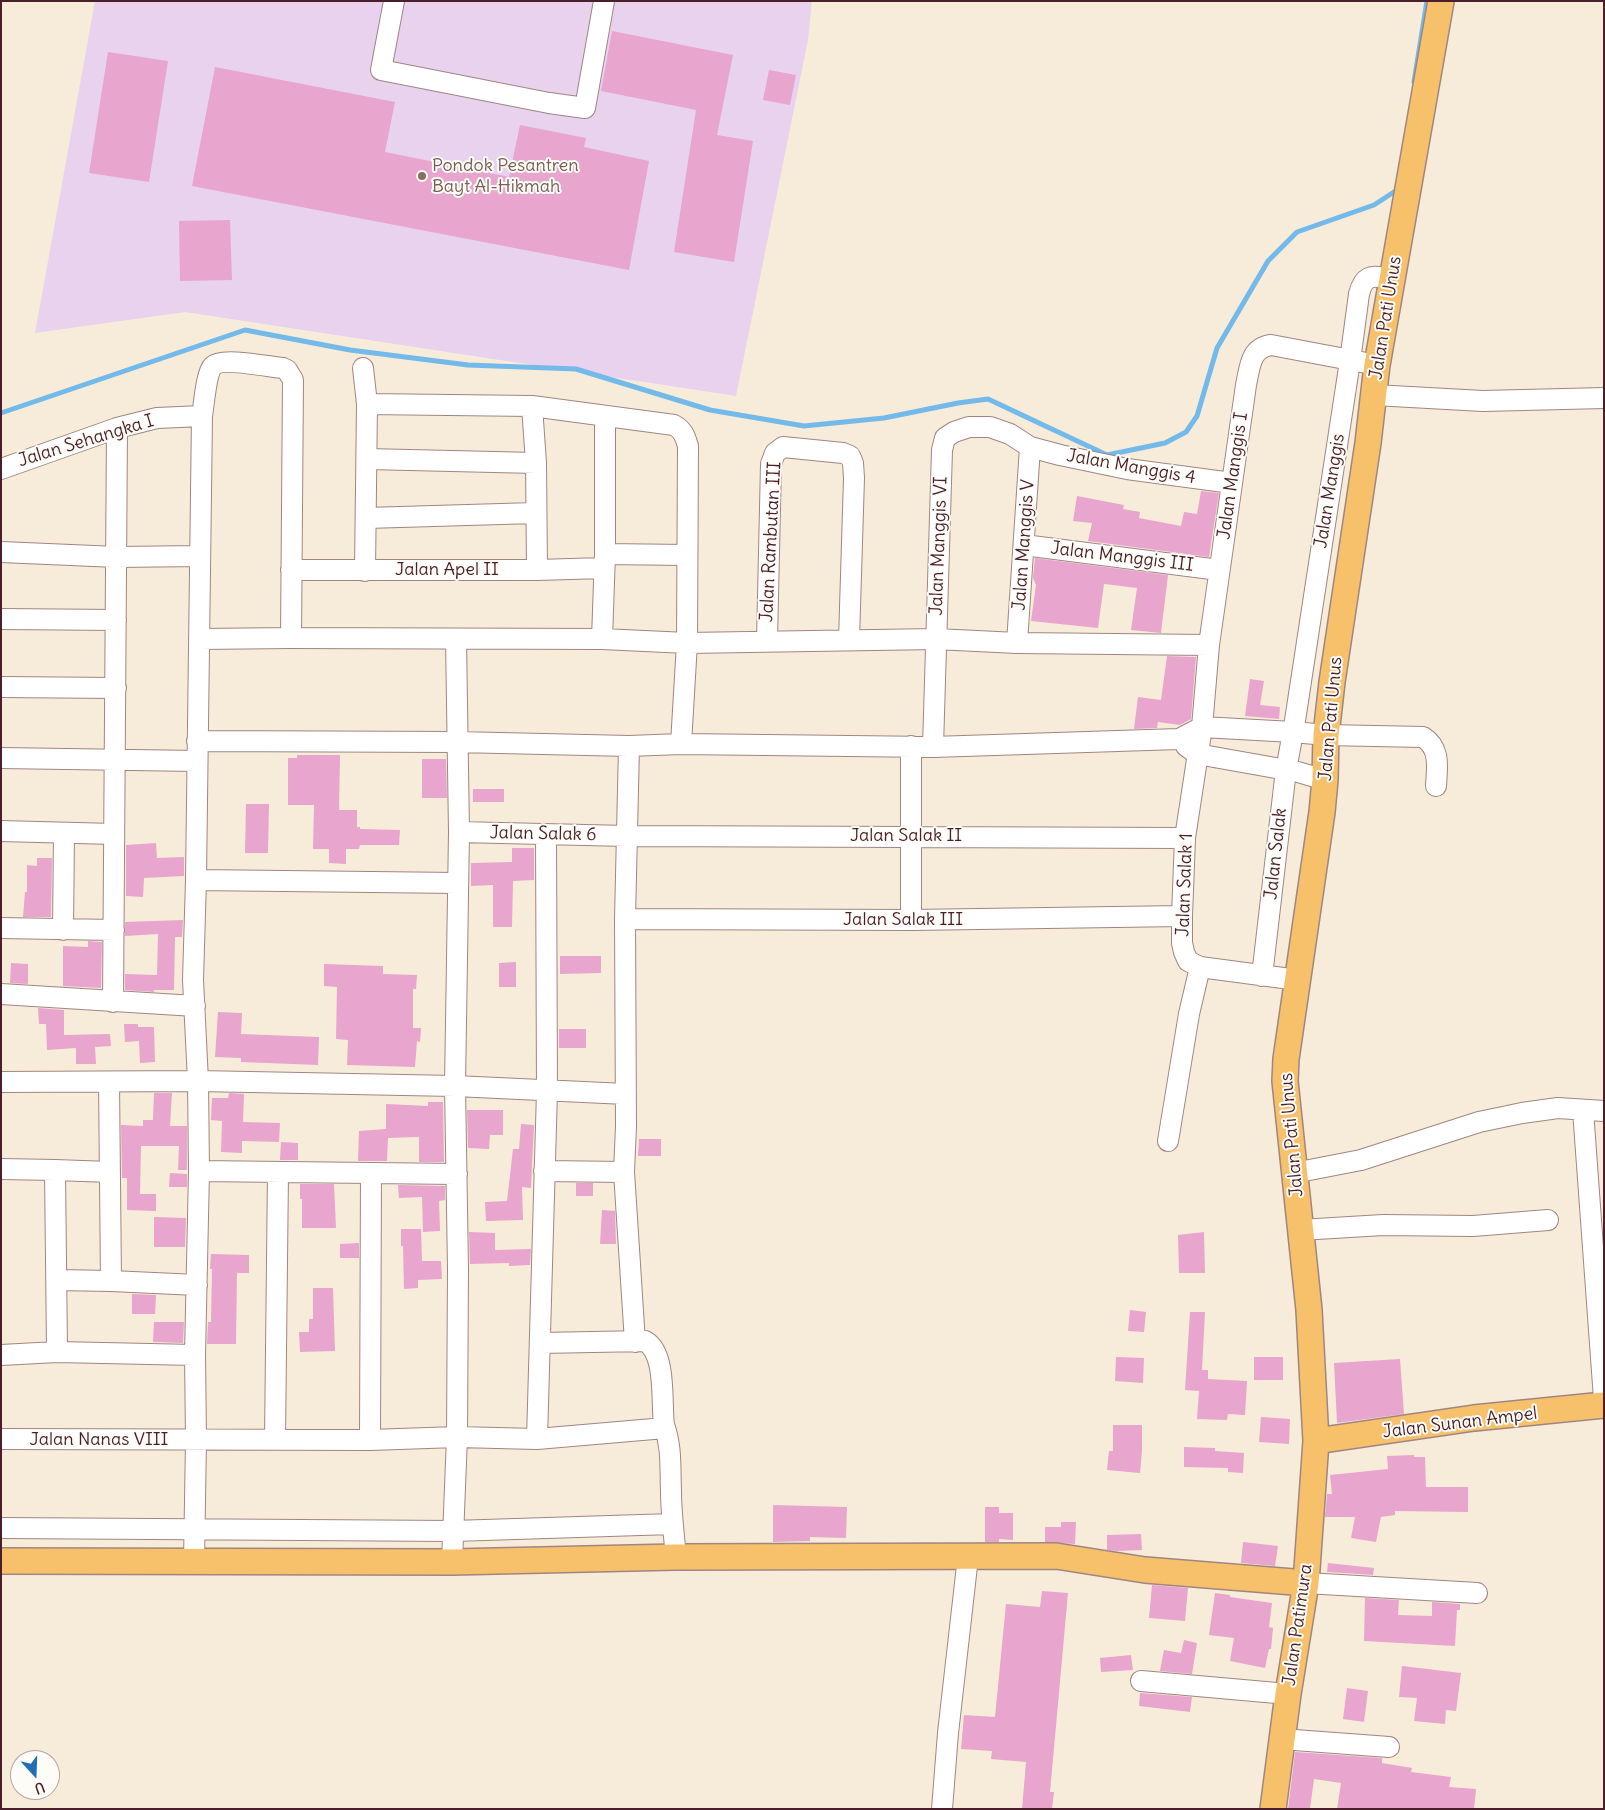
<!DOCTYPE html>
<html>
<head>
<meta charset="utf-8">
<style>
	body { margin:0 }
	#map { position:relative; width:1605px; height:1810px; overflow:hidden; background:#f7ecd9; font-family:Delius,sans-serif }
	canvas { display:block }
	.frame { position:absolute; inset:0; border:2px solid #4a1f2b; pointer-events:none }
	.north { position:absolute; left:10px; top:1750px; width:50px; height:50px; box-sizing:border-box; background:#fdfcf7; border:1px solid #b5a4a5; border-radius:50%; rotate:160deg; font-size:14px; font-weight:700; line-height:20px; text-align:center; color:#4a1f2b }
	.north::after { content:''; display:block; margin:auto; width:18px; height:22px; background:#1f6fb2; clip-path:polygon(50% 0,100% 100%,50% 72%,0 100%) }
</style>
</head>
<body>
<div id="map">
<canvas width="1605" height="1810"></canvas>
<div class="frame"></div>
<div class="north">U</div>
</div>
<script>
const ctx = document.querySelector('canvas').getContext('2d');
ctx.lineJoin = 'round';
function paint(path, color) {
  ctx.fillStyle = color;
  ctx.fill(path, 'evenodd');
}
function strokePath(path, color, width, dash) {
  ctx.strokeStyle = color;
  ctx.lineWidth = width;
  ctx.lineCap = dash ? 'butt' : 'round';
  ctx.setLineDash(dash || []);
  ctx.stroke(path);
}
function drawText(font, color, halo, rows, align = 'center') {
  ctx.font = font + ' Delius,sans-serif';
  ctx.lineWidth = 4;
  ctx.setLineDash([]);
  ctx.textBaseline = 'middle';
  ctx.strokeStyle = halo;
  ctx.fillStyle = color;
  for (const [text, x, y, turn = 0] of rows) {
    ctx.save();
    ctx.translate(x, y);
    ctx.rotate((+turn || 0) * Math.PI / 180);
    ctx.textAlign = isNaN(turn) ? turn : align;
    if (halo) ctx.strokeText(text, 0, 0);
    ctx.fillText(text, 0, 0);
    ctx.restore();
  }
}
const built = new Path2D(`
	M95,1H812L808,40L736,396L185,312L35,333Z`);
const stream = new Path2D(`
	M1414,82L1427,1
	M1,413L245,330L350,350L468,365L576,369L710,410L804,426L884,418L958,403L988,399L1107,455L1165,443L1186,432L1197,416L1217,348L1268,261L1297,232L1374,205L1397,190V187`);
const building = new Path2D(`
	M612,31L733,55L717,135L753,141L734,262L674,252L696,110L601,91Z
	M108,52L168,61L149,182L89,173Z
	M215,67L395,102L385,152L509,177L520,125L586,138L584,147L649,161L629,270L192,186Z
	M769,70L796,75L790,105L763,100Z
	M230,220L232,280L180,281L179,221Z
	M1201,491L1219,493L1209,557L1088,541L1092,523L1073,521L1077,496L1124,505L1123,509L1140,512L1139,518L1181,526L1184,512L1197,514Z
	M1035,558L1168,575L1161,633L1131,630L1137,588L1104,584L1098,628L1031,621L1036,585L1033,578Z
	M1167,656L1196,657L1191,719L1180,725L1158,722L1157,728L1134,729L1138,697L1161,700Z
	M1250,679L1264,681L1260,705L1280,707L1279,719L1245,716Z
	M297,755H340L339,810H357V827H360V829L400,830L399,845H360L359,849H346V864L329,863V849H313L314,805H288V758H297Z
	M422,759H446L447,798H422Z
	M473,789H504V802H473Z
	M246,804H269L268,853H245Z
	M156,843L157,858L184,857V876L144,878L143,897L126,896V845Z
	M512,848H534V880L513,881L512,927H493V885L471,886V863L512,862Z
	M37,858H52L51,917H23L25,892H27V865L37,866Z
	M183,920L182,937H175L174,990H154V992L125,990V974L157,975L158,934L125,936V922Z
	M88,941L102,942L101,988L63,986V946L88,947Z
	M560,956H601V973L560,974Z
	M516,962V987H499V963Z
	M11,963L28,964V984L10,983Z
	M324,964L383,966V974L417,975L416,989H413V1028H421L420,1042L417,1041L415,1067L347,1065L348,1040L336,1039L337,987L324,986Z
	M38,1008L64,1010V1035L110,1034L111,1046L95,1047L96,1064H76V1048L47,1050L46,1024H39Z
	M218,1012L242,1013L241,1034L319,1037L318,1065L241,1062V1058L215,1057Z
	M124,1024H138V1027H154L155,1062L140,1063L139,1041L125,1042Z
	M559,1029H586V1048H559Z
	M154,1093H172L170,1126H187V1170H178L179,1146H141L140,1194H156V1211L127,1210V1178H122L121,1125L143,1126V1120H153Z
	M229,1093L244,1094L243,1122L280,1123L279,1142L242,1141V1153L221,1152L222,1121L211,1120L212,1098H228Z
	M428,1102H443L444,1162H419V1137L388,1138L387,1161H358L359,1131L386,1129V1104L428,1106Z
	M467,1110H503V1135H490L489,1149L468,1148Z
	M521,1124L534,1125L531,1188L522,1187L523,1220L486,1221L485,1202L507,1201L513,1149H519Z
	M639,1139H661V1156H638Z
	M281,1142L298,1143V1160H280Z
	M170,1173L187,1174V1187H169Z
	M576,1183H593V1196H576Z
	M300,1184H334L336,1228H302V1199H300Z
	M398,1185L445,1186V1200L439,1201L440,1231L423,1232L422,1197L399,1198Z
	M602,1210L615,1211L616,1244H600Z
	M154,1217L186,1218L185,1247H154Z
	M401,1229H421L422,1261H441L442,1279L418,1280V1288L404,1289L403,1246H401Z
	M469,1232L495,1233V1250L531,1249L530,1265L509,1266V1263L470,1264Z
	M1204,1232L1205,1273H1179L1178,1235Z
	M359,1243V1258H340V1244Z
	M211,1254L249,1255V1273H237L236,1344H207L208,1322H211L212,1269H210Z
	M313,1288H333L335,1351L300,1352L299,1332H309V1319H313Z
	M132,1294L156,1295L155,1314H132Z
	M1130,1310L1146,1312L1144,1332L1128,1331Z
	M1190,1312H1205L1202,1370H1208V1379L1247,1381L1245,1415L1228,1414L1227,1420L1197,1419L1199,1391L1185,1390Z
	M154,1322H184L183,1343L153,1342Z
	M1116,1357L1144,1358L1143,1383L1115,1381Z
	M1254,1357H1283V1380H1254Z
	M1400,1359L1404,1414L1337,1423L1334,1363Z
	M1261,1417L1290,1419L1289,1444L1259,1442Z
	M1113,1425H1142V1450L1140,1473L1107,1470L1109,1451H1113Z
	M1184,1447L1215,1448V1451L1244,1453L1243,1473L1228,1472V1468L1184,1467Z
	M1414,1455V1457H1425L1426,1487H1468V1512L1395,1511V1515L1381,1517L1376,1542L1351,1538L1355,1517H1325L1327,1494H1332L1330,1475L1388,1469L1387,1456Z
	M773,1505L847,1507L846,1538L810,1537V1541L773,1542Z
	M985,1507H999V1513H1013V1540L999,1539V1542H985Z
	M1061,1522H1076L1075,1544L1045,1542V1527H1061Z
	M1141,1534L1142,1550L1117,1551L1107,1550V1535Z
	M1243,1542L1278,1546L1275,1566L1241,1563Z
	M1328,1563L1374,1568L1373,1575L1327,1572Z
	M1152,1585L1188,1588L1185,1621L1149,1618Z
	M1042,1591L1068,1593L1050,1792H1054L1052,1809H1022L1026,1762L991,1759L992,1751L961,1749L964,1715L995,1717L1006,1604L1040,1607Z
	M1215,1593L1230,1595V1597L1272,1603L1269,1627L1273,1628L1271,1649H1269L1265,1668L1230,1661L1234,1638L1209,1635Z
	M1365,1598L1399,1600L1398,1615L1432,1616V1602L1460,1604V1610H1457L1455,1646L1364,1641Z
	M1184,1640L1197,1643L1192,1674L1160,1671L1164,1650L1181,1653Z
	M1131,1655L1133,1670L1101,1672L1100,1658Z
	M1402,1666L1461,1673L1456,1711L1446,1710L1445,1724L1414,1721L1417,1698L1399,1697Z
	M1347,1688L1368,1691L1364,1722L1343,1719Z
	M1140,1693L1192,1697L1190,1712L1139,1706Z
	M1295,1752L1382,1758V1763L1412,1768L1411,1772L1451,1777L1449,1787L1476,1789L1474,1809H1337L1341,1783L1314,1779L1310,1809H1288Z`);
const minor = new Path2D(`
	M394,1L381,70L549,103L585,108L604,1
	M363,368L367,404L365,571
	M1374,395L1483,401L1604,398
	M367,404L532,406L674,425C683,430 685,436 688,446L687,643L681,744
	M532,406L536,463L537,570
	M367,459L536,463
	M1,469L117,428L157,418L202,416
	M366,518L535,513
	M1024,545L1219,570
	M1,552L117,557L200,556
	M605,554L687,555
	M291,570H537L604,568
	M1,619L116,620
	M199,639L291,638L602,639L687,643L936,639L1017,643L1209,645
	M602,639L605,554V416
	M767,641L771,464L775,453L783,447L843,453L850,456L853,463L854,478L849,640
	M1017,643L1030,447
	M1,687L116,688
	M197,741L457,742L629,746L681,744L933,747L1179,739L1202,727L1293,732L1326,735L1423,737C1441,748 1437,768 1436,786
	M629,746L625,919L626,1126L624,1172L635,1342
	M911,746V920
	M1186,746L1197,754L1298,772L1325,780
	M933,747L942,450L945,438L954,432L969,427H990L1010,434L1030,447L1060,455L1127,469L1232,483
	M1,758L197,761
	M1,831L114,834
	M459,832L627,836L1185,838
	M196,880L458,883
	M625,919L911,920L1182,916
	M1,928L114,930
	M63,930L64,834
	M1262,976L1286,770L1294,727L1350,361L1359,294C1365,272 1373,277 1392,278
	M1298,980L1200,967L1188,961L1184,952L1182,943V916L1185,838L1202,727L1209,645L1246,385C1250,367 1250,348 1271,345L1377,365
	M1,994L195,1006
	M113,1002L117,428
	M1,1082L198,1081L455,1086L626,1094
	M1583,1110L1604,1399
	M1168,1141L1189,1014L1200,967
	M1,1169L55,1170L57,1352
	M55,1170L110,1172
	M199,1171L457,1174
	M544,1171L624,1172
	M1294,1173L1361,1160L1479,1122L1522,1113L1558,1108L1604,1111
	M1300,1230L1383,1225L1473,1226L1548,1220
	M57,1280L111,1281L109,1082
	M111,1281L197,1285
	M540,1343L645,1341C667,1353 661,1403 664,1425C672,1447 670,1468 671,1491C671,1513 674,1535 676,1557
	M1,1355L57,1352L195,1355
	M1,1439L370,1440L457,1437L537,1439L665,1428
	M275,1439L278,1173
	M537,1439L547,1091L546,834
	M370,1440L371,1174
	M1,1528L453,1531L672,1524
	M194,1562L196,1440L195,1355L199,1171L198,1081L193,980L196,880L202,416C204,405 206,373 213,366C222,357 270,367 283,368L287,370L293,380L291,638
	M452,1562L457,1437L458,1269L455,1086L459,832L456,639
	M1306,1583L1477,1593
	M1141,1681L1288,1694
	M1281,1739L1389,1747
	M942,1809L948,1733L968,1557`);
const major = new Path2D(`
	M1316,1441L1474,1418L1604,1405
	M1,1561L452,1562L676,1557L1056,1556L1145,1570L1306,1583
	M1273,1809L1288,1694L1306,1583L1316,1441L1309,1310L1285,1081L1286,1059L1322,812L1325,780L1326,735L1332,682L1368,443L1377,365L1441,1`);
const markers = [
	[422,176,5,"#8d6e63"]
];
const educationNames = [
	["Pondok Pesantren",432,166],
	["Bayt Al-Hikmah",432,187]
];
const streetNames = [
	["Jalan Pati Unus",1386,318,-81],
	["Jalan Sehangka I",86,441,-17],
	["Jalan Manggis 4",1131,467,10],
	["Jalan Manggis I",1233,476,-82],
	["Jalan Manggis",1330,491,-81],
	["Jalan Rambutan III",771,542,-87],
	["Jalan Manggis V",1024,545,-86],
	["Jalan Manggis VI",939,546,-88],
	["Jalan Manggis III",1122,557,7],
	["Jalan Apel II",447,570],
	["Jalan Pati Unus",1331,719,-85],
	["Jalan Salak 6",543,834,1],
	["Jalan Salak II",906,836],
	["Jalan Salak",1276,854,-84],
	["Jalan Salak 1",1185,885,-88],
	["Jalan Salak III",903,920],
	["Jalan Pati Unus",1292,1135,-95],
	["Jalan Sunan Ampel",1460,1423,-7],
	["Jalan Nanas VIII",99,1440],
	["Jalan Patimura",1298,1625,-82]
];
paint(built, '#e8d2ee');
strokePath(stream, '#73b9ea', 5);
paint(building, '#e8a5ce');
strokePath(minor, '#a08682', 22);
strokePath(major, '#a08682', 28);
strokePath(minor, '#fff', 20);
strokePath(major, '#f7c06b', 25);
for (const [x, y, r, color] of markers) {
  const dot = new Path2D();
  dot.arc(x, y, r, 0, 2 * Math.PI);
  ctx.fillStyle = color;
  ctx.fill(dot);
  strokePath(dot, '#fdfcf7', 2);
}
drawText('18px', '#785e54', '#fdfcf7', educationNames, 'left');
drawText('18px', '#4a1f2b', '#fdfcf7', streetNames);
</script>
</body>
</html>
